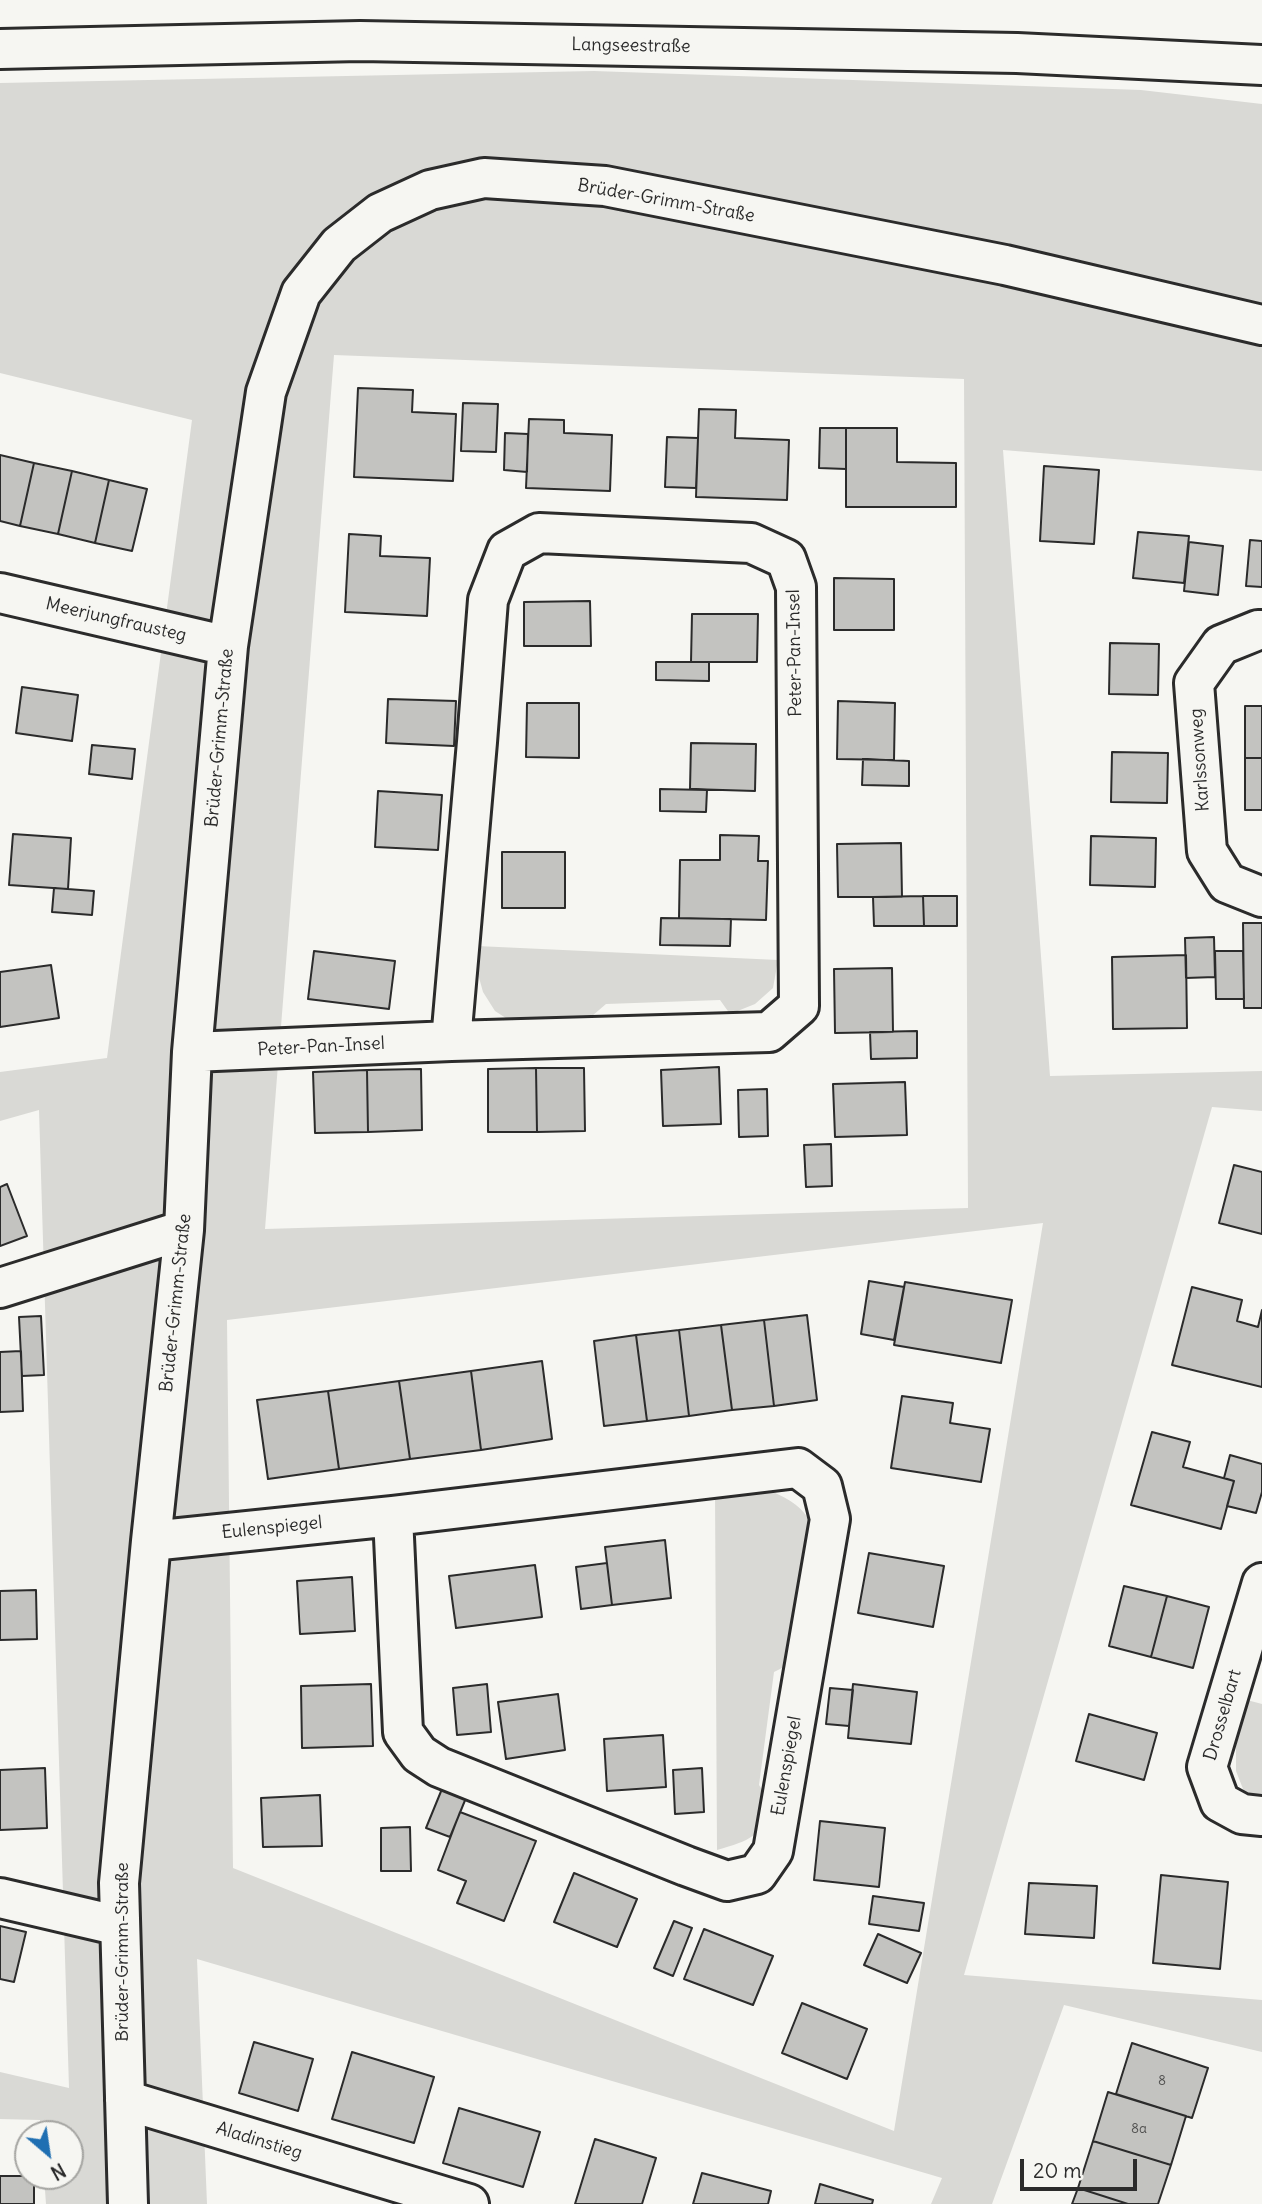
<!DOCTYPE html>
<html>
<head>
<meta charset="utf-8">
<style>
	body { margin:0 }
	#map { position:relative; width:1262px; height:2204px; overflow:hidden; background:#f6f6f2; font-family:Delius,sans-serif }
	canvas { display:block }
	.north { position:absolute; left:14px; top:2120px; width:70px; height:70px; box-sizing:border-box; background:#f6f6f2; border:2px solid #a5a5a2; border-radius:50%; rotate:151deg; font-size:19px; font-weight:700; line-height:28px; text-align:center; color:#2b2b2b }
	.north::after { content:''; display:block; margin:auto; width:24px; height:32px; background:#1f6fb2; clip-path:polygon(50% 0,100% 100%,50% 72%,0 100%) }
	.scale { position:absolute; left:1020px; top:2159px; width:117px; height:32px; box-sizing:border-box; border:4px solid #2b2b2b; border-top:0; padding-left:9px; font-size:21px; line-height:24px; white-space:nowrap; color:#2b2b2b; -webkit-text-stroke:5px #f6f6f2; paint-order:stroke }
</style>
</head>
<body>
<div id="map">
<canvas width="1262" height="2204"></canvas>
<div class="north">N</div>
<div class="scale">20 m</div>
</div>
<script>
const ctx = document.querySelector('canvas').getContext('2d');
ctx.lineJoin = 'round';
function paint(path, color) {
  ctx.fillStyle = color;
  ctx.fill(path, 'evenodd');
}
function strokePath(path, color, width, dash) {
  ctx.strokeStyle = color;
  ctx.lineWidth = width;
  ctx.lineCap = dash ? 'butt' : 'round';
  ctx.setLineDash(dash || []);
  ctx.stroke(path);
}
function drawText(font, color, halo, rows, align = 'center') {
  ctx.font = font + ' Delius,sans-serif';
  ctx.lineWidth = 7;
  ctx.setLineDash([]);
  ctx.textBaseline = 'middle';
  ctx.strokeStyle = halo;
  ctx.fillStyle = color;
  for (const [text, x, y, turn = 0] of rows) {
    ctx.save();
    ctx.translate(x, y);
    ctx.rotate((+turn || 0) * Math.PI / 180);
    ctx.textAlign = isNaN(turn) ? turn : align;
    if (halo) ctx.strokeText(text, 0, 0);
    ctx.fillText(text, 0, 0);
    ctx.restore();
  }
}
const green = new Path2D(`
	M594,71L1141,90L1262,104V471L1003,450L1050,1076L1262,1071V1111L1212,1107L964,1975L1262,2000V2052L1064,2005L992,2204H931L942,2178L197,1959L207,2204H46L44,2176H70V2134H41L40,2120L0,2119V2072L69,2088L39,1110L0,1121V1072L107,1058L192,420L0,373V83ZM334,355L964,379L968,1208L265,1229ZM1043,1223L894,2131L233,1868L227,1320Z
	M477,946L778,960L773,988L755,1004L730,1014L720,1000L606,1004L585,1022H512L495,1011L483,992L478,974Z
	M769,1490C784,1497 804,1506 810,1523C819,1550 800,1631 794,1662L774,1672L759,1785L771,1803C760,1838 751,1840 717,1850L715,1493Z
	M1247,1700L1262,1704V1798L1245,1794L1236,1771V1747Z`);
const building = new Path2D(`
	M358,388L413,390L412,412L456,414L453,481L354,477Z
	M463,403L498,404L496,452L461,451Z
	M699,409L736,410L735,438L789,440L787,500L696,497Z
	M529,419L564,420V433L612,435L610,491L526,488Z
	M820,428H846V469L819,468Z
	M846,428H897V462L956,463V507H846Z
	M505,433L528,434L527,472L504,470Z
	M667,437L698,438L696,488L665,487Z
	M0,455L34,463L20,526L0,521Z
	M34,463L72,471L58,534L20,526Z
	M1044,466L1099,470L1094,544L1040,541Z
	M72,471L109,480L95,543L58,534Z
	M109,480L147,489L132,551L95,543Z
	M1138,532L1189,536L1184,583L1133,578Z
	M349,534L381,536L380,556L430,558L427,616L345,612Z
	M1250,540L1262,541V587L1246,586Z
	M1189,542L1223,546L1218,595L1184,591Z
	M834,578L894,579V630H834Z
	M590,601L591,646H524V602Z
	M692,614H758L757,662H691Z
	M1110,643L1159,644L1158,695L1109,694Z
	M656,662H709V681L656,680Z
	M22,687L78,695L72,741L16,733Z
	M388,699L456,701L454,746L386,743Z
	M838,701L895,703L894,760L837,759Z
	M527,703H579V758L526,757Z
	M1245,706H1262V758H1245Z
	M691,743L756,744L755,791L690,789Z
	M92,745L135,749L132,779L89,774Z
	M1112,752L1168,753L1167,803L1111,802Z
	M1245,758H1262V810H1245Z
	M863,759L909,761V786L862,785Z
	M660,789L707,790L706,812L660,811Z
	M378,791L442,795L438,850L375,847Z
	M13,834L71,838L68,889L9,885Z
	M720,835L759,836L758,861H768L766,920L679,918L680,860H720Z
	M1091,836L1156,838L1155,887L1090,885Z
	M901,843L902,897H838L837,844Z
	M502,852H565V908H502Z
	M54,888L94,891L92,915L52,912Z
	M923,896H957V926H924Z
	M923,896L924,926H874L873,897Z
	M661,918L731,919L730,946L660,945Z
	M1243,923H1262V1008H1244Z
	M1214,937L1215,977L1186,978L1185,938Z
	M314,951L395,961L389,1009L308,999Z
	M1215,951H1243L1244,999H1216Z
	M1186,955L1187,1028L1113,1029L1112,957Z
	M51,965L59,1018L0,1027V972Z
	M892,968L893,1032L835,1033L834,969Z
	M917,1031V1058L871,1059L870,1032Z
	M719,1067L721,1124L663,1126L661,1070Z
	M536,1068H584L585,1131L537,1132Z
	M536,1068L537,1132H488V1069Z
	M421,1069L422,1130L368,1132L367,1070Z
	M367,1070L368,1132L315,1133L313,1072Z
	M905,1082L907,1135L835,1137L833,1084Z
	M767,1089L768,1136L739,1137L738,1090Z
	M831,1144L832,1186L806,1187L804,1145Z
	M1234,1165L1262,1172V1234L1219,1223Z
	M7,1184L27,1236L0,1246V1187Z
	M869,1281L904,1287L894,1340L861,1334Z
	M905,1282L1012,1300L1001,1363L894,1345Z
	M1192,1287L1242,1300L1237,1321L1258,1327L1262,1310V1387L1172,1365Z
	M807,1315L817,1400L774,1406L764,1320Z
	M41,1316L44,1375L22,1376L19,1317Z
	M764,1320L774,1406L732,1410L721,1325Z
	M721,1325L732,1410L689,1416L679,1330Z
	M679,1330L689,1416L647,1421L636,1335Z
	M636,1335L647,1421L604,1426L594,1341Z
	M21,1351L23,1411L0,1412V1352Z
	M542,1361L552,1439L481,1450L471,1371Z
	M471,1371L481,1450L410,1459L399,1381Z
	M399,1381L410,1459L339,1469L328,1391Z
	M328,1391L339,1469L268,1479L257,1400Z
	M902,1396L953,1403L950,1423L990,1429L981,1482L891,1468Z
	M1152,1432L1190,1442L1183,1467L1234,1481L1221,1529L1131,1505Z
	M1230,1455L1262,1464V1492L1256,1513L1227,1506L1234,1481L1224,1478Z
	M665,1540L671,1598L612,1605L605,1547Z
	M869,1553L944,1566L933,1627L858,1613Z
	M607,1563L612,1605L581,1609L576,1567Z
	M535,1565L542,1617L456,1628L449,1576Z
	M352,1577L355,1631L300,1634L297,1581Z
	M1124,1586L1167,1596L1151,1657L1109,1646Z
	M36,1590L37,1639L0,1640V1591Z
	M1167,1596L1209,1607L1193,1668L1151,1657Z
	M371,1684L373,1746L302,1748L301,1686Z
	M487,1684L491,1732L457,1735L453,1688Z
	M853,1684L917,1692L911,1744L848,1738Z
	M830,1688L853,1690L849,1726L826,1724Z
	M558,1694L565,1750L506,1759L498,1702Z
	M1089,1714L1157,1733L1144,1780L1076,1761Z
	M663,1735L666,1787L607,1791L604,1739Z
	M45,1768L47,1828L0,1830V1770Z
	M702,1768L704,1812L675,1814L673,1770Z
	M444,1784L468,1793L450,1837L426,1828Z
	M320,1795L322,1846L263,1847L261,1798Z
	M460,1812L536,1841L504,1921L457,1903L466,1881L438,1870Z
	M820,1821L885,1828L879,1887L814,1880Z
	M410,1827L411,1871H381V1828Z
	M574,1873L637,1899L617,1947L554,1922Z
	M1161,1875L1228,1882L1220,1969L1153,1963Z
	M1029,1883L1097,1886L1094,1938L1025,1934Z
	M873,1896L924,1903L919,1931L869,1924Z
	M674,1921L692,1928L673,1976L654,1968Z
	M0,1926L26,1932L14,1982L0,1979Z
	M704,1929L773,1956L753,2005L684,1979Z
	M878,1934L921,1953L907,1983L864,1965Z
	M802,2003L867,2029L847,2079L782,2053Z
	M254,2042L313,2059L298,2111L239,2093Z
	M1132,2043L1208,2068L1192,2118L1116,2094Z
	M352,2052L434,2077L414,2143L332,2119Z
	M1108,2092L1186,2116L1171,2165L1093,2141Z
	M459,2108L540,2132L523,2187L443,2163Z
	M595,2139L656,2158L642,2204H575Z
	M1093,2141L1171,2165L1158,2204H1128L1078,2188Z
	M702,2173L771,2191L768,2204H693Z
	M0,2176H34V2204H0Z
	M820,2184L873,2200L872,2204H815Z
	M1078,2188L1128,2204H1072Z`);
const minor = new Path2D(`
	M0,49L360,41L1017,53L1262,65
	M0,593L228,646
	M1262,630H1258L1221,645L1194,683L1207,851L1227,883L1262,897
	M192,1052L451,1041L769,1032L799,1006L796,587L786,559L751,543L539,533L507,551L488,600L477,742L451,1041
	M0,1288L184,1230
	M151,1541L393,1516L798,1468L822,1486L830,1519L773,1851L757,1874L727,1881L686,1866L439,1767L419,1754L403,1732L393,1516
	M1262,1583L1207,1767L1220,1802L1242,1814L1262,1816
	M0,1898L120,1926
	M125,2100L469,2204
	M128,2204L119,1883L151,1541L184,1230L192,1052L228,646L266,392L301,293L339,245L380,213L430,190L484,178L605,186L1005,265L1262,325`);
const numberNames = [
	["8",1162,2081],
	["8a",1139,2129]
];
const streetNames = [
	["Langseestraße",631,46,1],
	["Brüder-Grimm-Straße",666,201,10],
	["Meerjungfrausteg",116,620,13],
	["Peter-Pan-Insel",795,653,-91],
	["Brüder-Grimm-Straße",220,738,-85],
	["Karlssonweg",1200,760,-94],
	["Peter-Pan-Insel",321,1047,-3],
	["Brüder-Grimm-Straße",176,1303,-84],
	["Eulenspiegel",272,1528,-6],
	["Drosselbart",1223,1715,-74],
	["Eulenspiegel",787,1766,-80],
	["Brüder-Grimm-Straße",123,1952,-90],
	["Aladinstieg",259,2141,17]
];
paint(green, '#d9d9d5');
paint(building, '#c3c3c0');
strokePath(building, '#2b2b2b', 2);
strokePath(minor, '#2b2b2b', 44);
strokePath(minor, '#f6f6f2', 38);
drawText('14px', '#515150', null, numberNames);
drawText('18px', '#2b2b2b', '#f6f6f2', streetNames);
</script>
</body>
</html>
